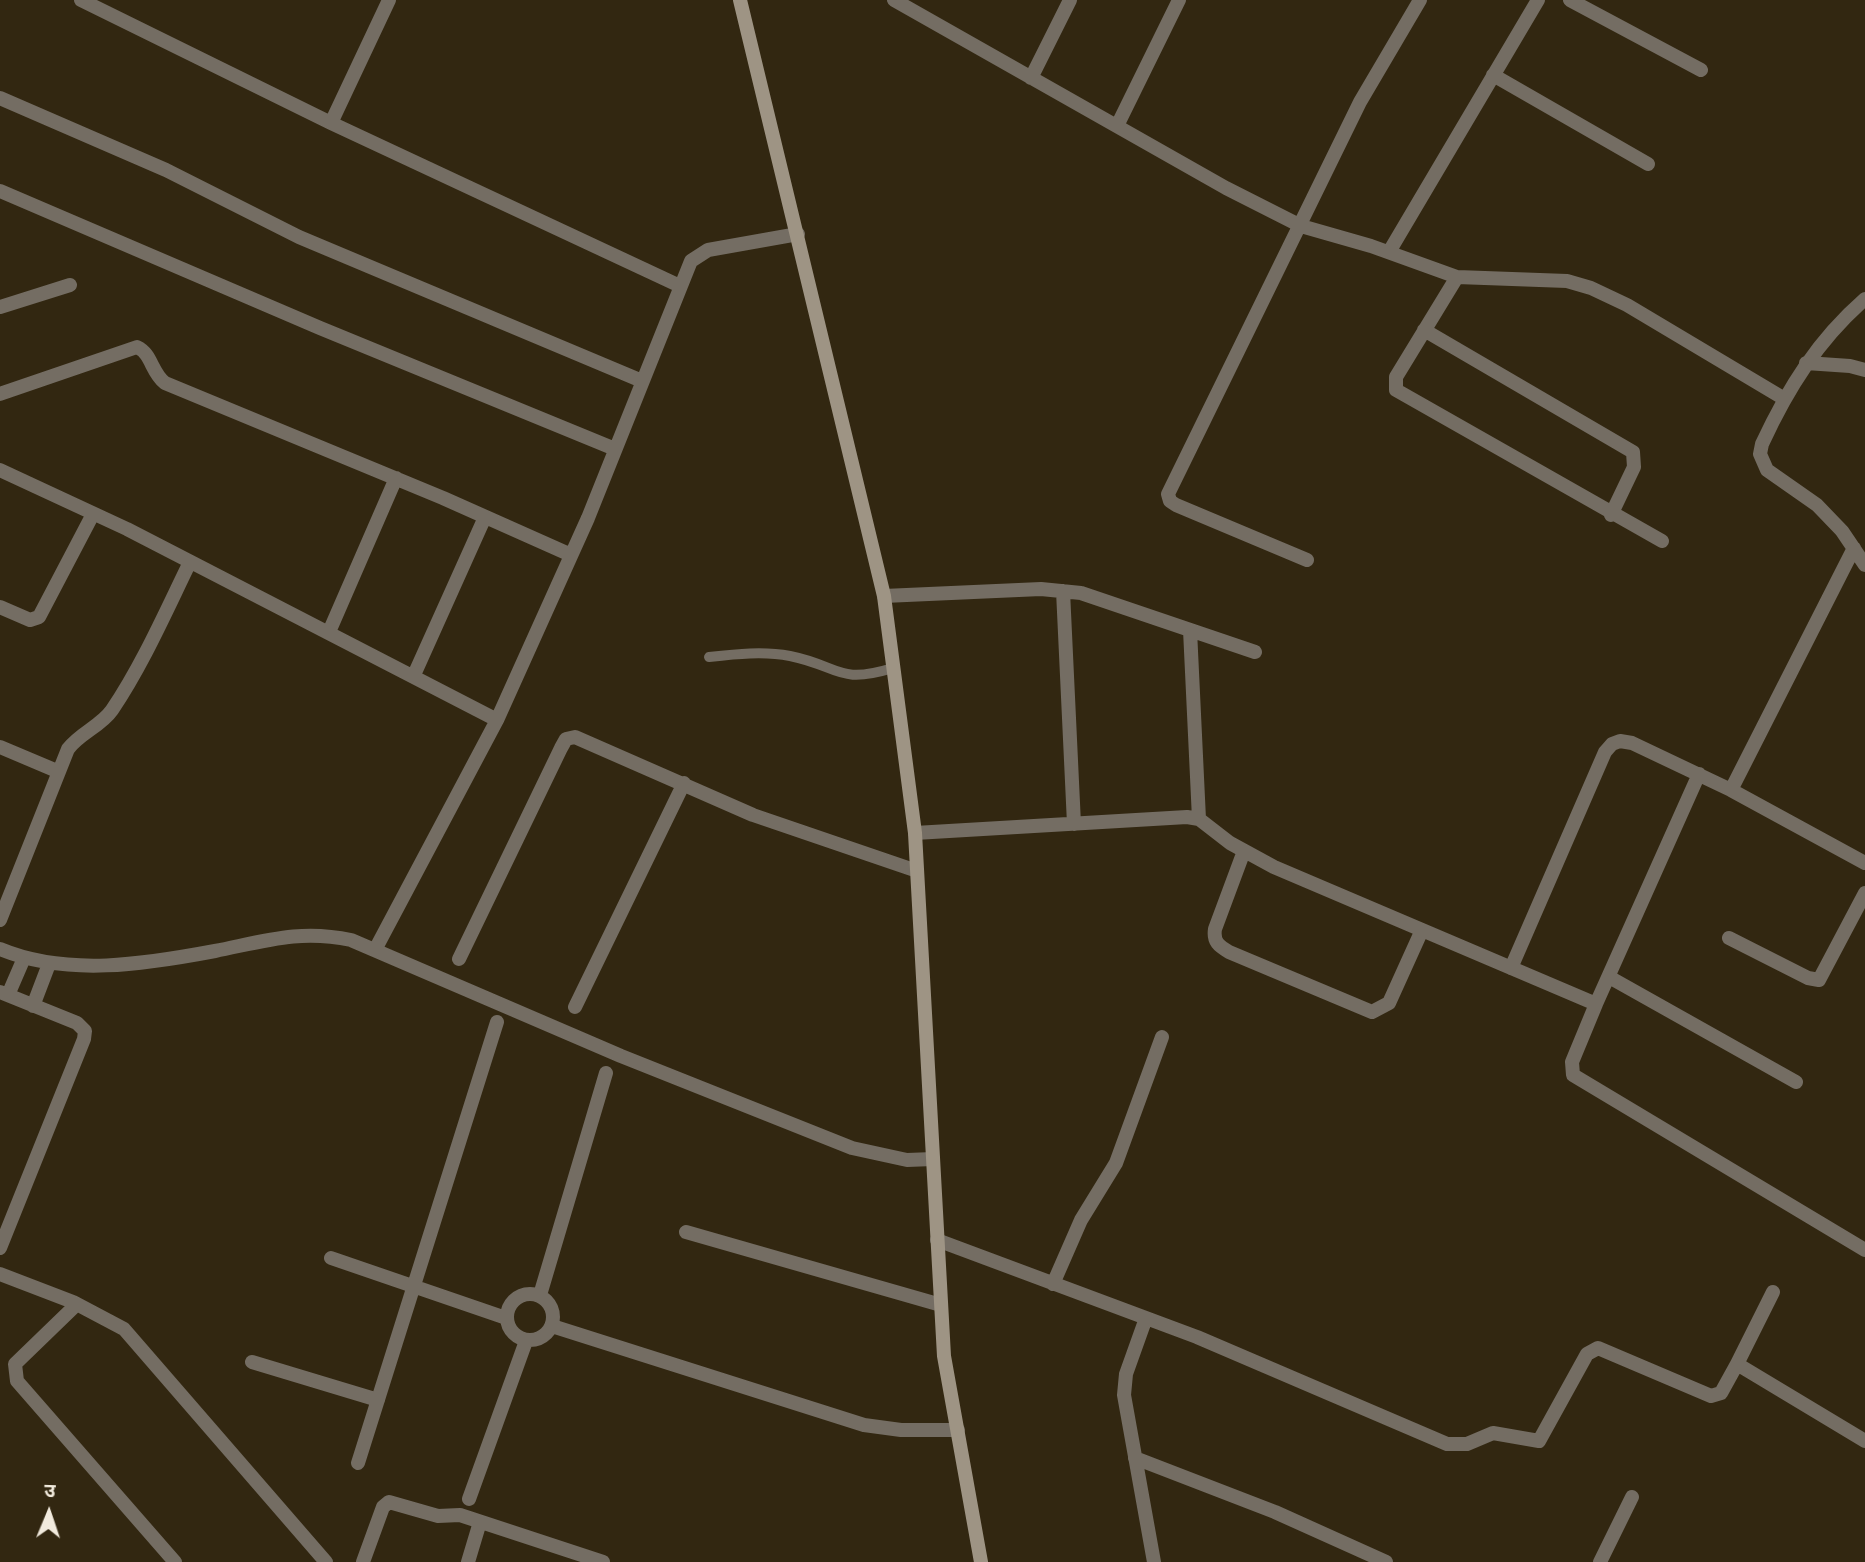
<!DOCTYPE html>
<html>
<head>
<meta charset="utf-8">
<style>
	body { margin:0 }
	#map { position:relative; width:1865px; height:1562px; overflow:hidden; background:#322711; font-family:"Alegreya Sans","Noto Sans Devanagari",sans-serif }
	canvas { display:block }
	.north { position:absolute; left:14px; top:1478px; width:70px; height:70px; -webkit-text-stroke:5px #322711; paint-order:stroke; rotate:2deg; font-size:19px; font-weight:700; line-height:28px; text-align:center; color:#f1eadd }
	.north::after { content:''; display:block; margin:auto; width:24px; height:32px; background:#f1eadd; clip-path:polygon(50% 0,100% 100%,50% 72%,0 100%) }
</style>
</head>
<body>
<div id="map">
<canvas width="1865" height="1562"></canvas>
<div class="north">उ</div>
</div>
<script>
const ctx = document.querySelector('canvas').getContext('2d');
ctx.lineJoin = 'round';
function strokePath(path, color, width, dash) {
  ctx.strokeStyle = color;
  ctx.lineWidth = width;
  ctx.lineCap = dash ? 'butt' : 'round';
  ctx.setLineDash(dash || []);
  ctx.stroke(path);
}
const lane = new Path2D(`
	M709,657C736,654 764,651 790,656C840,666 837,685 893,668`);
const street = new Path2D(`
	M81,0L331,123L680,286
	M894,0L1226,188L1301,226L1371,246L1457,277L1567,281L1591,288L1627,305L1783,398
	M1570,0L1701,70
	M1493,75L1648,164
	M1031,78L1070,0
	M0,98L166,170L299,237L642,381
	M331,123L389,0
	M1117,126L1179,0
	M0,191L320,328L615,449
	M1389,252L1538,0
	M1457,277L1396,377V390L1662,541
	M1865,299C1818,340 1788,388 1762,444L1760,454L1767,470L1817,505L1842,531L1865,565
	M0,307L70,285
	M1424,330L1633,452L1634,467L1611,515
	M1806,363L1850,366L1865,370
	M0,394L137,347C152,354 151,372 165,383L443,498L571,555
	M0,470L127,529L497,720
	M1307,560L1176,505L1170,501L1168,494L1360,102L1420,0
	M1063,591L1074,824
	M884,596L1041,589L1081,593L1255,652
	M0,607L30,620L39,617L93,514
	M1190,630L1199,819
	M329,632L396,478
	M414,675L485,517
	M0,747L57,771
	M1731,790L1854,548
	M915,833L1187,817L1199,819L1230,843L1274,867L1596,1004L1572,1062L1573,1075L1865,1250
	M1244,851L1215,929C1213,942 1219,946 1229,952L1372,1012L1389,1003L1422,930
	M0,920L68,749C80,733 101,726 112,710C143,664 166,611 190,562
	M1729,938L1808,978L1819,980L1865,893
	M376,948L497,720L588,518L691,261L708,250L798,234
	M0,949C67,977 146,964 215,951C265,941 300,929 351,940L621,1056L852,1148L907,1160L933,1159
	M459,959L561,748L566,739L575,737L753,815L917,871
	M1511,968L1605,752L1612,744L1620,741L1632,743L1731,790L1865,863
	M1609,977L1796,1082
	M0,992L77,1023L85,1031L84,1039L0,1248
	M8,995L24,958
	M1596,1004L1699,774
	M33,1006L49,964
	M575,1007L684,783
	M686,1232L941,1305
	M937,1240L1197,1337L1447,1444H1467L1493,1433L1539,1441L1587,1354L1598,1348L1711,1396L1721,1393L1737,1364L1865,1441
	M331,1258L506,1318
	M0,1274L73,1302L124,1329L326,1562
	M1053,1284L1081,1220L1116,1163L1162,1037
	M507 1317a23 23 0 1 1 46 0a23 23 0 1 1-46 0Z
	M540,1295L606,1073
	M77,1304L15,1364L17,1381L175,1562
	M1146,1318L1126,1374L1124,1395L1154,1562
	M552,1326L864,1425L901,1430H958
	M252,1362L378,1400
	M1737,1364L1773,1292
	M1135,1458L1275,1512L1386,1562
	M358,1463L497,1022
	M469,1499L526,1341
	M363,1562L383,1507L389,1502L438,1516L460,1515L603,1562
	M468,1562L480,1522
	M1600,1562L1632,1497`);
const secondary = new Path2D(`
	M740,0L884,596L915,833L944,1356L981,1562`);
strokePath(lane, '#746d63', 10);
strokePath(street, '#746d63', 14);
strokePath(secondary, '#9e9484', 14);
</script>
</body>
</html>
